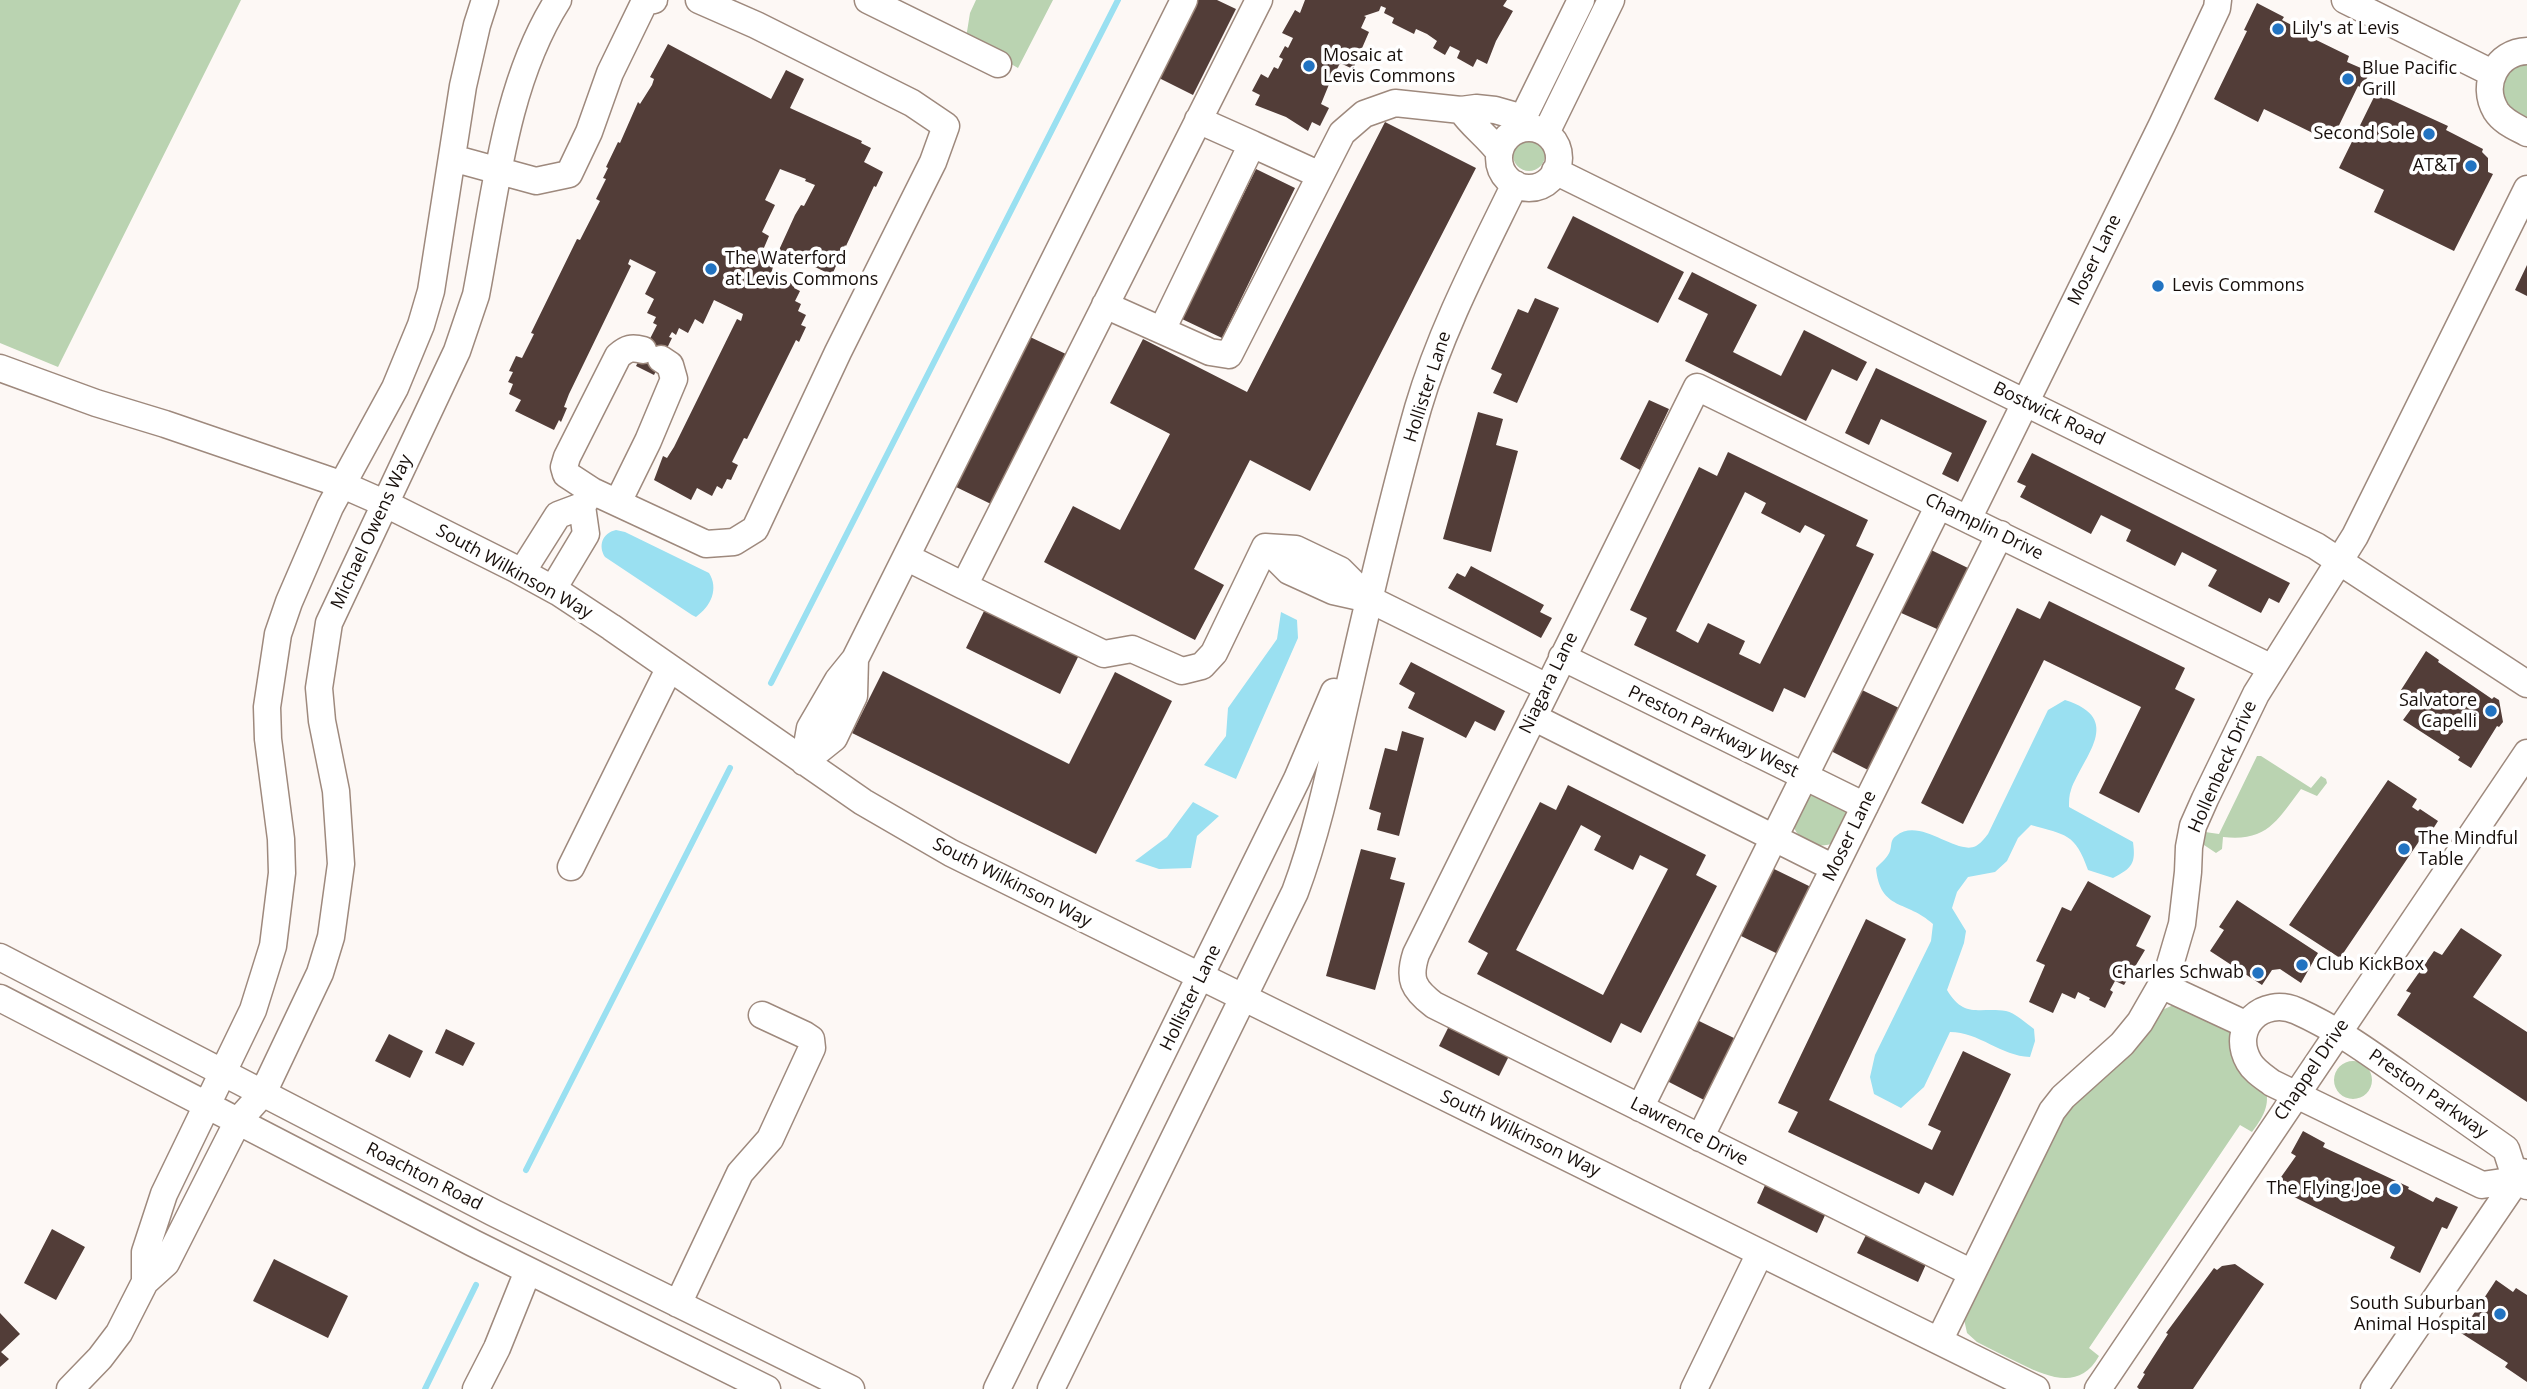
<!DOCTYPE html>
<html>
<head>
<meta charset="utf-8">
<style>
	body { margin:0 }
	canvas { display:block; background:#fdf8f5 }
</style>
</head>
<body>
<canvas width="2527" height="1389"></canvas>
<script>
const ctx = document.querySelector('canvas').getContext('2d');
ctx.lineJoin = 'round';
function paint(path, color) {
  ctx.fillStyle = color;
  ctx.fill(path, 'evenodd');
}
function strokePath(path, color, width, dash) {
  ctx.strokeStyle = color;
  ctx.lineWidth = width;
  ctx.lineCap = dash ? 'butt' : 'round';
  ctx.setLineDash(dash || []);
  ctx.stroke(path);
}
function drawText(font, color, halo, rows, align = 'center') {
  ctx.font = font + ' "Open Sans",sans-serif';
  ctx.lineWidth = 7;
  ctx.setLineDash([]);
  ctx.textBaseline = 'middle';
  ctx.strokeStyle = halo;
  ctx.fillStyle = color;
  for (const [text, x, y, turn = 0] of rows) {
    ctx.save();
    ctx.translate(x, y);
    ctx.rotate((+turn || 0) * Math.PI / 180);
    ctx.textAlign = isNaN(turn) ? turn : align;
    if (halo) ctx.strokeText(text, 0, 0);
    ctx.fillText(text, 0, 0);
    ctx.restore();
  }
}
const green = new Path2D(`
	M0,0H241L58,367L0,343Z
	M976,0H1053L1018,68L966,38L970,13Z
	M2527,62V117C2509,115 2491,89 2506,73C2511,68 2520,65 2527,62Z
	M1513 155a16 16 0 1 1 32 0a16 16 0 1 1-32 0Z
	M2257,756H2261L2311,788L2321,776L2326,779L2327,783L2317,796L2301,789C2277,820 2268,842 2223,837L2222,849L2216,853L2204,845L2203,834L2205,832L2219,834Z
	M1815,792L1845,809L1847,815L1835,842C1818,851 1798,842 1792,823L1804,797Z
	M2171,1006H2180L2230,1032L2266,1091C2270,1107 2261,1120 2252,1132L2240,1125L2089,1348L2099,1356C2081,1389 2051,1379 2021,1364C2006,1357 1991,1349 1977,1342L1967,1333L1964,1319L2065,1113L2160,1011Z
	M2334 1080a19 19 0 1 1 38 0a19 19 0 1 1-38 0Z`);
const water = new Path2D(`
	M616,530L625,532L709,573C719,589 711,606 696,617L692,615L605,557C598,546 602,533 616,530Z
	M1281,612L1297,620L1298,638L1236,779L1204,765L1226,736L1228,708L1277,639Z
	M2065,700C2125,719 2083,756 2071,790C2069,795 2069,801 2069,807L2133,842C2136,864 2132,868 2113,878L2088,870C2075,833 2066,835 2031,825L2018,838L2007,861L1995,872L1968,877L1957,892L1952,908L1966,931L1964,943L1947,990C1964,1019 1980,1007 2006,1011C2015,1013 2026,1023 2034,1029L2035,1041L2030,1057C2001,1056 1979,1032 1950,1032L1924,1087L1901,1108L1874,1094L1870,1077L1875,1055L1931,941L1933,924C1907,900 1880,911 1876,868C1881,863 1888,857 1890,851C1892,845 1890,840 1896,836C1920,816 1956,856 1976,846C1980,844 1985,838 1988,834L2048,710Z
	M1193,802L1219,816L1197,836L1191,868L1159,869L1135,861L1167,837Z`);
const stream = new Path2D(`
	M771,683L1118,0
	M526,1170L730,768
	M425,1389L476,1285`);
const building = new Path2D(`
	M1198,0H1217L1236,9L1193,95L1159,78Z
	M1305,0H1507L1503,6L1513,11L1496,41L1487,64L1477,59L1473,67L1457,58L1460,51L1450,46L1445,55L1433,48L1437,41L1427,34L1416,29L1414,34L1392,23L1394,18L1384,13L1386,8L1381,6L1379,11L1364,16L1366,17L1361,28L1369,32L1353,69L1340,63L1336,71L1340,73L1334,85L1330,82L1321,104L1329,108L1320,126L1312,122L1308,131L1286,117L1255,105L1260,95L1252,91L1261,74L1268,78L1274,67L1278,69L1283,59L1279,57L1285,46L1288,48L1293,38L1282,33L1295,10L1300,13Z
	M2257,3L2284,17L2282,20L2305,32L2304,34L2349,56L2347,62L2370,72L2362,88L2358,86L2331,142L2264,109L2258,122L2214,99L2247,31L2244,30Z
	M668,44L771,99L786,70L804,79L790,108L862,141L861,143L871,148L864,162L883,172L876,187L874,186L846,246L845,245L832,275L779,250L795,215L801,205L804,206L815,185L805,181L806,179L780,169L765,200L775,205L762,232L769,236L763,250L776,256L771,274L795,285L794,288L800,291L795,301L801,304L798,311L806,315L801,325L806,327L799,342L796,340L747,439L744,438L732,462L738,465L731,480L727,479L722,489L717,486L712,496L697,488L691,500L654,480L663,456L667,458L674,447L737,319L741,321L743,314L714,300L703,324L695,319L688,333L679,328L676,335L672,332L669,337L672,338L654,375L636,366L657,325L653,323L656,317L647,313L654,299L645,294L656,272L630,259L628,264L631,266L569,394L564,407L567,408L561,422L559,420L554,430L515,411L521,400L509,394L513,384L508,382L513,372L509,371L516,356L522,358L534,334L531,333L577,239L580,240L600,201L596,199L606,179L603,178L608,168L606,167L618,142L620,143L638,102L640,104L652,85L654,79L650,77Z
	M2376,93L2448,126L2446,130L2483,149L2482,152L2488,158V172L2493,174L2454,251L2374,212L2384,190L2339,168Z
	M1385,122L1476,168L1310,491L1250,460L1194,569L1224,585L1195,640L1044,562L1073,506L1120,530L1170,434L1110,403L1143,339L1247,392Z
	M1256,169L1295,188L1222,338L1182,319Z
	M1573,216L1684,272L1658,323L1547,268Z
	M2527,265V296L2515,290Z
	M1692,272L1757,305L1733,352L1781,376L1804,330L1867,362L1857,381L1832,369L1806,421L1685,361L1708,314L1678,299Z
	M1535,298L1559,308L1517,403L1493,393L1502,374L1491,369L1518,309L1528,313Z
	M1028,336L1068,355L993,505L954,486Z
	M1876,368L1987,421L1958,482L1942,474L1952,453L1881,419L1869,445L1845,433Z
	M1649,400L1669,409L1640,470L1620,459Z
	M1478,412L1503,419L1496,445L1518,451L1491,552L1443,539Z
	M1728,452L1868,520L1856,546L1874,554L1805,698L1784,688L1773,712L1634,645L1647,618L1630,610L1699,467L1717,476ZM1745,492L1766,503L1761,513L1800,533L1805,525L1825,535L1760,664L1739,654L1745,641L1708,623L1698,643L1676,631Z
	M2032,453L2290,583L2279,603L2269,598L2261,613L2208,586L2217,570L2182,552L2175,566L2126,541L2131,530L2101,515L2091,534L2020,497L2026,486L2017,482Z
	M1929,549L1968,568L1937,629L1899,612Z
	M1471,566L1544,605L1540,612L1552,618L1541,638L1448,588L1457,573L1465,577Z
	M2049,601L2185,668L2175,689L2195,699L2139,813L2099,793L2141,707L2044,660L1963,824L1921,803L2017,608L2040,619Z
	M985,609L1079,655L1060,694L966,648Z
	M2426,651L2439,660L2438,662L2492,699L2494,697L2499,700L2503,722L2499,727L2497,726L2471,768L2458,760L2460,757L2403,720L2417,701L2401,690Z
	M1411,662L1505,711L1495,731L1475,721L1466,738L1408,708L1415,693L1399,684Z
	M883,671L1069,764L1115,672L1172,701L1096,854L852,733Z
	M1860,689L1899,708L1868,770L1829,750Z
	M1402,731L1424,738L1399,836L1377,830L1381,813L1369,809L1385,748L1397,751Z
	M2388,780L2417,799L2412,807L2418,811L2420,809L2438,821L2426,840L2422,837L2340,958L2289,925Z
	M1568,785L1706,855L1696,875L1717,886L1641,1033L1621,1023L1611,1043L1477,974L1488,953L1468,942L1540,802L1556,810ZM1581,825L1601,836L1594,850L1633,870L1640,855L1668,869L1603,995L1516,950Z
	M1361,849L1396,858L1390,879L1405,883L1375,990L1326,976Z
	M1772,868L1811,887L1778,954L1739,935Z
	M2088,881L2151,916L2136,946L2145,950L2124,985L2115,981L2110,990L2113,992L2105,1008L2089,1000L2090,998L2078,992L2075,999L2062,993L2053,1013L2029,1002L2045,965L2036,961L2062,907L2071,911Z
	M2237,900L2318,953L2301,983L2280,969L2272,970L2262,985L2210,951L2224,930L2219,927Z
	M1866,919L1906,939L1829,1100L1932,1150L1941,1131L1928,1125L1963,1051L2011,1074L1953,1196L1925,1182L1919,1194L1788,1132L1798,1112L1778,1103Z
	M2461,928L2502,955L2473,997L2527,1032V1102L2397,1015L2411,993L2406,991L2434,951L2442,955Z
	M1697,1020L1736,1039L1706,1101L1667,1081Z
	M1449,1026L1509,1056L1499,1076L1439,1046Z
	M446,1029L475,1043L463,1066L435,1053Z
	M389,1034L423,1051L410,1078L375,1061Z
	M2303,1131L2325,1143L2323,1147L2409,1187L2408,1189L2433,1202L2436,1197L2458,1207L2447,1229L2442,1227L2420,1273L2390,1258L2395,1247L2274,1187L2296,1156L2291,1153Z
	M1766,1183L1826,1213L1817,1233L1757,1203Z
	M52,1229L85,1247L56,1300L24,1283Z
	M1867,1233L1927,1262L1918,1282L1857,1253Z
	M274,1259L348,1296L328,1338L253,1301Z
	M2235,1264L2264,1284L2193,1389H2139L2137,1387L2145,1374L2143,1373L2168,1334L2166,1333L2214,1268L2217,1270L2222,1266Z
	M2496,1280L2513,1292L2516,1288L2527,1295V1382L2505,1367L2508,1363L2461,1333Z
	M0,1313L20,1334L1,1352L9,1359L0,1367Z`);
const minor = new Path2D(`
	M868,0L998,64
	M1259,0L964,586L1104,654L1132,649L1182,671L1202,666L1214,653L1265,547
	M2345,0L2492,73
	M2527,51C2497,52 2480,84 2496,111C2503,122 2516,127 2527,133
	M1461,110C1472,126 1487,136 1499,152
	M1198,120L1252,144
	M1499 158a30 30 0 1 1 60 0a30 30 0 1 1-60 0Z
	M1517,130L1581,0
	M1546,133L1611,0
	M452,158L536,181L569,174L589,132L610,73L645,1L654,0
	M1555,171L2316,546L2527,684
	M1105,305L1210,352L1229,355L1342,133L1364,114L1395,103L1461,110L1476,108L1495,110L1523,118
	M1162,330L1252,144L1320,175
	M643,350C632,347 627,348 618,356L567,457L564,467L566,474L592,491L706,544L734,542L755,529L838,352L933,162L946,126L912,103L756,25L699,0
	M0,368L96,403L165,424L343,485L384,503L516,569L558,592L611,627L863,802L951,853L2036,1389
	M618,502L648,441L674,379L670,365L661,359
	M1968,519L2162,125L2217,8L2218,0
	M1265,547L1289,571L1333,591L1369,599L1547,687
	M1265,547L1296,549L1340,570L1369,599
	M906,557L964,586
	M522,572L558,515L582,506L592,491
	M553,589L586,534L582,506
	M1562,657L1865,806
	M1533,717L1834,868
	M804,762L810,728L838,680L855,659L1184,0
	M804,762L834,738L854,696L855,659
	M571,867L669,669
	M0,957L494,1213L851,1389
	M2161,985L2247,1025
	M0,998L473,1243L767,1389
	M1640,1108L1939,505
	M1700,1138L2000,534
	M2516,1180L2506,1149C2471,1124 2436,1100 2401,1075C2367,1051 2335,1028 2297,1011C2263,996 2229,1027 2249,1062C2254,1071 2264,1077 2272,1083L2482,1185L2516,1180L2527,1186
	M1972,1273L1434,1005C1413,989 1408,979 1416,954L1697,387L2272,668
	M145,1282V1252L164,1194L253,1010L273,946L282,873L281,839L268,739L267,707L278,634L289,602L330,507L395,388L421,325L431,291L463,86L477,25L485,0
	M678,1304L740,1173L770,1139L812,1048L811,1039L805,1035L762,1015
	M1939,1341L2052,1111L2063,1097L2122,1044L2140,1022L2167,975L2182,924L2188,872L2189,847L2193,826L2205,799L2256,694L2355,536L2527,189
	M70,1389L100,1358L119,1333L145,1282L166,1263L238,1121L263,1093L320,973L331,937L341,864L336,791L322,721L319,688L329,623L457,351L476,295C495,197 504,85 558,0
	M476,1389L497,1348L528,1271
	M997,1389L1297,779L1334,692
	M1051,1389L1295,892C1320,825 1333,756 1349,687C1370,594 1392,500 1418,408C1441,330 1479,258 1515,184
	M1694,1389L1760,1253
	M2098,1389L2527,753
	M2374,1389L2522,1172`);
const markers = [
	[2278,29,7,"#2273c1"],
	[1309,66,7,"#2273c1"],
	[2348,79,7,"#2273c1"],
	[2429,134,7,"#2273c1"],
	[2471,166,7,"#2273c1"],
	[711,269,7,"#2273c1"],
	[2158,286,7,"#2273c1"],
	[2491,711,7,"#2273c1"],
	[2404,849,7,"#2273c1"],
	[2302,965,7,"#2273c1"],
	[2258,973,7,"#2273c1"],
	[2395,1189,7,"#2273c1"],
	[2500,1314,7,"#2273c1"]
];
const poiNames = [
	["Lily's at Levis",2292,29],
	["Mosaic at",1323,56],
	["Levis Commons",1323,77],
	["Blue Pacific",2362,69],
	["Grill",2362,90],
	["Second Sole",2415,134,"right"],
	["AT&T",2457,166,"right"],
	["The Waterford",725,259],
	["at Levis Commons",725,280],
	["Levis Commons",2172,286],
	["Salvatore",2477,701,"right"],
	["Capelli",2477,722,"right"],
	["The Mindful",2418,839],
	["Table",2418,860],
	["Club KickBox",2316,965],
	["Charles Schwab",2244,973,"right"],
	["The Flying Joe",2381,1189,"right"],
	["South Suburban",2486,1304,"right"],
	["Animal Hospital",2486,1325,"right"]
];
const streetNames = [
	["Moser Lane",2095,260,-64],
	["Hollister Lane",1428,387,-72],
	["Bostwick Road",2049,414,26],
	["Champlin Drive",1984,527,26],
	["Michael Owens Way",372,532,-65],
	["South Wilkinson Way",514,572,29],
	["Niagara Lane",1549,683,-64],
	["Preston Parkway West",1713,732,26],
	["Hollenbeck Drive",2223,767,-66],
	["Moser Lane",1850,836,-64],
	["South Wilkinson Way",1012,883,27],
	["Hollister Lane",1191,998,-64],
	["Chappel Drive",2312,1070,-56],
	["Preston Parkway",2428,1094,35],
	["Lawrence Drive",1689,1132,27],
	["South Wilkinson Way",1520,1134,26],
	["Roachton Road",424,1177,27]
];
paint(green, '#bad3b1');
paint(water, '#9ae0f1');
strokePath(stream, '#9ae0f1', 6);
paint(building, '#523d38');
strokePath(minor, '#9e897d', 29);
strokePath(minor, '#fff', 26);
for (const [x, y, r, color] of markers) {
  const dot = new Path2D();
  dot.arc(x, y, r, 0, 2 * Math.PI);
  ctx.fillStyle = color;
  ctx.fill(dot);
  strokePath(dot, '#fff', 2.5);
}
drawText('18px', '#170f0b', '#fff', poiNames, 'left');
drawText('18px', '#170f0b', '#fff', streetNames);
</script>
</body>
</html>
